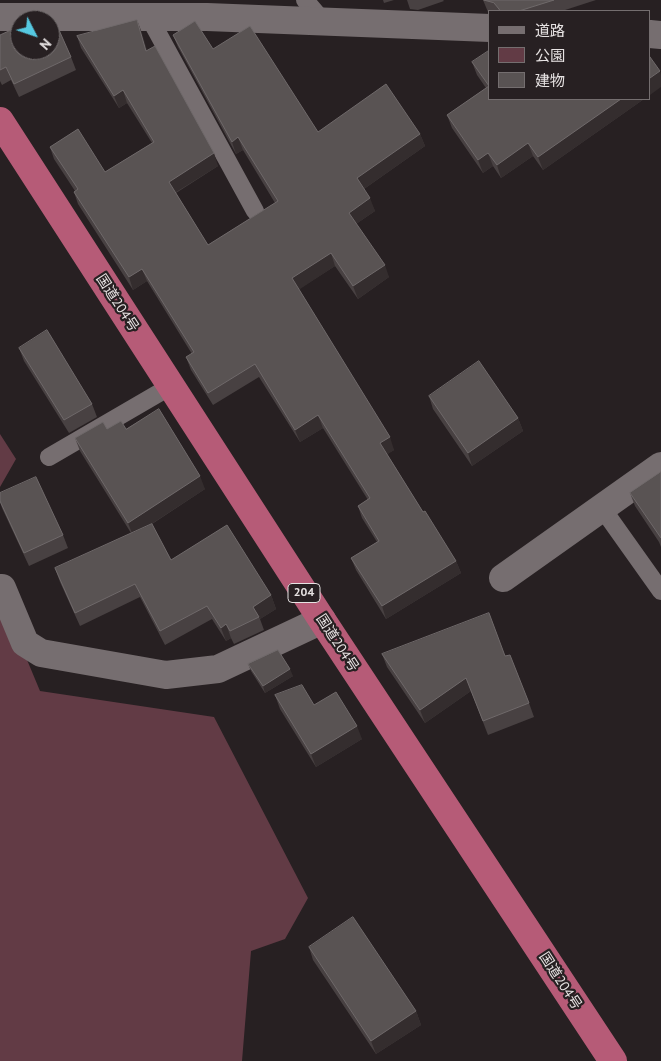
<!DOCTYPE html>
<html>
<head>
<meta charset="utf-8">
<style>
	body { margin:0 }
	#map { position:relative; width:661px; height:1061px; overflow:hidden; background:#272022; font-family:"PT Sans","Noto Sans JP",sans-serif }
	canvas { display:block }
	.legend { position:absolute; left:488px; top:10px; width:162px; height:90px; box-sizing:border-box; background:#272022; border:1px solid #746e6f; margin:0; padding:6px 9px; list-style:none; font-size:15px; color:#e7e3e3 }
	.legend li { display:flex; align-items:center; gap:10px; height:25px }
	.legend b { width:25px; border:1px solid #746e6f }
	.north { position:absolute; left:10px; top:10px; width:50px; height:50px; box-sizing:border-box; background:#272022; border:1px solid #746e6f; border-radius:50%; rotate:131deg; font-size:14px; font-weight:700; line-height:20px; text-align:center; color:#e7e3e3 }
	.north::after { content:''; display:block; margin:auto; width:18px; height:22px; background:#56c9e1; clip-path:polygon(50% 0,100% 100%,50% 72%,0 100%) }
</style>
</head>
<body>
<div id="map">
<canvas width="661" height="1061"></canvas>
<ul class="legend">
<li><b style="height:6px;background:#766e70"></b>道路</li>
<li><b style="height:14px;background:#623b45"></b>公園</li>
<li><b style="height:14px;background:#595353"></b>建物</li>
</ul>
<div class="north">N</div>
</div>
<script>
const ctx = document.querySelector('canvas').getContext('2d');
ctx.lineJoin = 'round';
function paint(path, color) {
  ctx.fillStyle = color;
  ctx.fill(path, 'evenodd');
}
function strokePath(path, color, width, dash) {
  ctx.strokeStyle = color;
  ctx.lineWidth = width;
  ctx.lineCap = dash ? 'butt' : 'round';
  ctx.setLineDash(dash || []);
  ctx.stroke(path);
}
function drawText(font, color, halo, rows, align = 'center') {
  ctx.font = font + ' "PT Sans","Noto Sans JP",sans-serif';
  ctx.lineWidth = 4.5;
  ctx.setLineDash([]);
  ctx.textBaseline = 'middle';
  ctx.strokeStyle = halo;
  ctx.fillStyle = color;
  for (const [text, x, y, turn = 0] of rows) {
    ctx.save();
    ctx.translate(x, y);
    ctx.rotate((+turn || 0) * Math.PI / 180);
    ctx.textAlign = isNaN(turn) ? turn : align;
    if (halo) ctx.strokeText(text, 0, 0);
    ctx.fillText(text, 0, 0);
    ctx.restore();
  }
}
const green = new Path2D(`
	M0,434L16,459L0,487Z
	M0,595L40,691L214,717L308,898L285,939L251,951L242,1061H0Z`);
const service = new Path2D(`
	M305,0L323,21
	M149,17L255,211
	M49,457L171,386
	M602,508L661,591`);
const minor = new Path2D(`
	M0,17H207L490,28
	M650,34L661,35
	M503,578L661,466
	M2,588L25,643L41,653L166,675L218,669L322,620`);
const trunk = new Path2D(`
	M0,121L322,620L613,1061`);
const wall = new Path2D(`
	M383,0H394L384,3Z
	M407,0H443L444,1L418,10L410,9Z
	M483,0H596L562,11H490V13L488,12Z
	M137,20L147,51L218,166L176,193L208,245L275,203L243,150L236,154L178,47L173,35L213,49L318,132L420,134L425,146L364,189L375,211L356,224L389,277L358,299L335,266L299,289L394,450L387,454L423,512L456,561L461,573L386,619L356,570L351,558L377,542L362,518L358,506L368,500L323,428L300,442L259,377L213,405L191,370L186,357L192,354L147,281L133,290L78,204L74,192L75,191L54,159L50,147L105,172L152,143L127,103L119,108L81,48L77,36Z
	M0,35L71,57L76,70L19,97L11,80L2,85L0,81Z
	M490,50V99H644L543,170L533,156L501,178L493,166L483,173L452,128L447,115L486,88L477,75L472,62Z
	M19,348L92,404L97,417L69,433L24,361Z
	M429,396L518,418L523,431L472,466L433,409Z
	M107,429H126L205,489L152,524L171,560L271,595L276,609L260,619L264,630L234,644L231,638L226,641L212,619L165,645L140,597L80,626L60,582L55,568L131,533L80,451L75,438Z
	M661,472V547L659,542L635,506L630,493Z
	M0,493L63,535L68,548L29,566L2,508L0,502Z
	M382,654L505,656L529,703L534,717L488,735L471,691L425,723L387,667Z
	M248,664L293,676L265,693L251,671Z
	M275,695L314,705L362,739L316,767L280,709Z
	M309,947L416,1011L421,1025L376,1054L313,960Z`);
const shadedWall = new Path2D(`
	M137,20L142,33L151,64L146,51Z
	M660,71L661,75V87L650,95V78Z
	M123,90L127,103L119,108L114,96Z
	M621,99H644L543,170L538,157Z
	M420,134L425,146L361,191L357,178Z
	M238,137L243,150L236,154L232,142Z
	M528,143L533,156L501,178L497,165Z
	M214,153L218,166L173,194L169,182Z
	M488,153L493,166L483,173L478,160Z
	M370,198L375,211L353,226L349,213Z
	M331,253L335,266L297,291L292,278Z
	M385,265L389,277L358,299L353,286Z
	M142,269L147,281L133,290L129,277Z
	M318,415L323,428L300,442L295,430Z
	M518,418L523,431L472,466L468,453Z
	M390,437L394,450L385,456L380,443Z
	M200,476L205,489L133,536L128,523Z
	M456,561L461,573L386,619L382,606Z
	M271,595L276,609L260,619L253,607Z
	M226,624L231,638L226,641L221,628Z
	M290,669L293,676L265,693L263,686Z
	M466,678L471,691L425,723L420,710Z
	M357,726L362,739L316,767L311,754Z
	M416,1011L421,1025L376,1054L371,1041Z`);
const building = new Path2D(`
	M484,0H554L519,11H500L499,9L494,3Z
	M137,20L146,51L155,46L214,153L169,182L208,245L278,201L238,137L232,142L173,35L195,21L213,49L250,26L318,132L386,84L420,134L357,178L370,198L349,213L385,265L353,286L331,253L292,278L390,437L380,443L423,512L425,511L456,561L382,606L351,558L379,541L358,506L370,498L318,415L295,430L255,364L208,393L186,357L194,352L142,269L129,277L74,192L78,189L50,147L78,129L105,172L154,142L123,90L114,96L77,36Z
	M55,21L71,57L14,84L6,67L0,70V35L20,26V50H50V23Z
	M490,50V99H621L538,157L528,143L497,165L488,153L478,160L447,115L489,86L472,62Z
	M650,57L660,71L650,78Z
	M47,330L92,404L64,420L19,348Z
	M479,361L518,418L468,453L429,396Z
	M159,409L200,476L128,523L75,438L103,422L107,429L121,421L126,429Z
	M661,472V538L630,493Z
	M36,477L63,535L24,553L0,501V493Z
	M152,524L171,560L227,525L271,595L253,607L259,617L230,631L226,624L221,628L207,606L160,631L135,584L75,613L55,568Z
	M489,613L505,656L510,655L529,703L483,721L466,678L420,710L382,654Z
	M278,650L290,669L263,686L248,664Z
	M302,685L314,705L336,692L357,726L311,754L275,695Z
	M353,917L416,1011L371,1041L309,947Z`);
const shields = [
	[304,593,32]
];
const shieldNames = [
	["204",304,593]
];
const streetNames = [
	["国道204号",117,303,57],
	["国道204号",337,643,57],
	["国道204号",560,981,57]
];
paint(green, '#623b45');
strokePath(service, '#766e70', 18);
strokePath(minor, '#766e70', 28);
strokePath(trunk, '#b65b77', 28);
paint(wall, '#484142');
paint(shadedWall, '#342d2e');
paint(building, '#595353');
strokePath(building, '#6f696a', 1);
for (const [x, y, w] of shields) {
  const box = new Path2D();
  box.roundRect(x - w / 2, y - 9.5, w, 19, 4);
  ctx.fillStyle = '#272022';
  ctx.fill(box);
  strokePath(box, '#e7e3e3', 1);
}
drawText('bold 12px', '#e7e3e3', null, shieldNames);
drawText('14px', '#e7e3e3', '#272022', streetNames);
</script>
</body>
</html>
